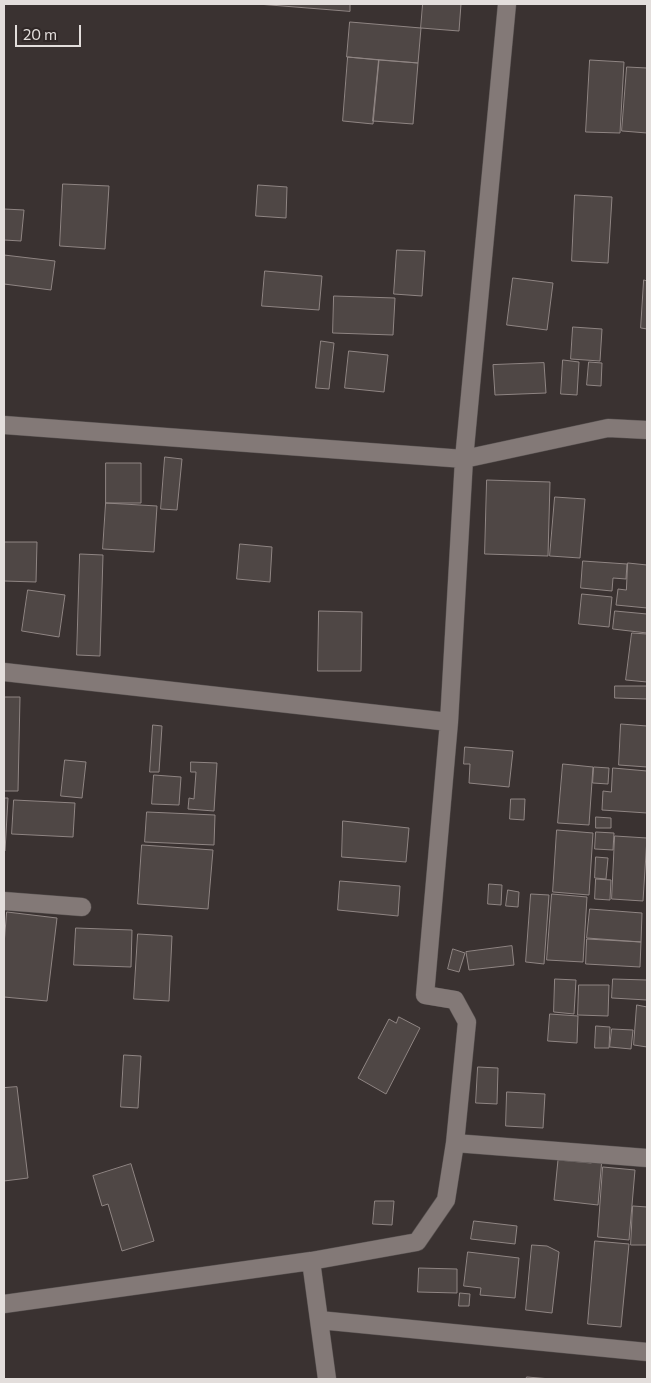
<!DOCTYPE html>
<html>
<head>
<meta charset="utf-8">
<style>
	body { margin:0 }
	#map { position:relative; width:651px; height:1383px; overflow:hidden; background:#3a3231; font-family:Commissioner,sans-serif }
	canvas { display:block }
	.frame { position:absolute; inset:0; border:5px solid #e3dedc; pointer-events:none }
	.scale { position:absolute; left:15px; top:25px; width:66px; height:22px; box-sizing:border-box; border:2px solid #e3dedc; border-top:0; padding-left:6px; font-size:15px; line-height:18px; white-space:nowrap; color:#e3dedc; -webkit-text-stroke:4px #302827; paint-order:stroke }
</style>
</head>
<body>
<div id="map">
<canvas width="651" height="1383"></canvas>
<div class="frame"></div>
<div class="scale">20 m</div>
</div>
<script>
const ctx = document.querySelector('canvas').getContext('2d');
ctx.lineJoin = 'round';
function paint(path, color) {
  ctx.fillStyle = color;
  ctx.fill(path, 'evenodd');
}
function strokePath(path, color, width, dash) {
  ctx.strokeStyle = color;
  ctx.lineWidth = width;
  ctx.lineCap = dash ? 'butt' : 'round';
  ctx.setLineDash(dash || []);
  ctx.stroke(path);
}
const building = new Path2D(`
	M258,4H350V11Z
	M423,4H461L459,31L421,28Z
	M350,22L421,28L418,63L347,57Z
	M348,57L379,60L373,124L343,121Z
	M379,60L418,63L413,124L373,121Z
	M590,60L624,62L620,133L586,132Z
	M627,67L647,68V133L622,131Z
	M63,184L109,186L105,249L60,246Z
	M258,185L287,187L286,218L256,216Z
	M575,195L612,197L608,263L572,261Z
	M4,209L24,210L21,241L4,240Z
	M397,250L425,251L422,296L394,294Z
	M4,255L55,261L51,290L4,284Z
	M265,271L322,276L319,310L262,306Z
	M513,278L553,283L547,330L507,325Z
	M644,280L647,281V329L641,328Z
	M334,296L395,298L393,335L333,333Z
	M573,327L602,329L600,361L571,359Z
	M321,341L334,343L329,389L316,388Z
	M349,351L388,355L384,392L345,388Z
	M563,360L579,362L577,395L561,394Z
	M589,362L602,363L601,386L587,385Z
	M544,363L546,393L495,395L493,365Z
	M165,457L182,459L177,510L161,509Z
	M106,463H141V503H106Z
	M487,480L550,482L548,556L485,554Z
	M555,497L585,499L580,558L550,556Z
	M106,503L157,506L154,552L103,549Z
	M4,542H37L36,582L4,581Z
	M240,544L272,547L270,582L237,579Z
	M80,554L103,555L100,656L77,655Z
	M583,561L627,564L626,579L613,578L612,591L581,588Z
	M628,563L647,565V608L616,605L618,589L626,590Z
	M28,590L65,595L59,637L22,631Z
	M582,594L612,597L609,627L579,624Z
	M319,611L362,612L361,671H318Z
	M615,611L647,614V633L613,629Z
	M632,633L647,634V682L626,680Z
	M615,686H647V699L615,698Z
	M4,697H20L18,791H4Z
	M621,724L647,726V767L619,765Z
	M153,725L162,726L159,772H150Z
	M465,747L513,751L509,787L469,783L470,764H464Z
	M65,760L86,762L82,798L61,796Z
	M191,762L217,763L214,811L188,809L189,798L194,799L196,772H191Z
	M563,764L593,767L589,825L558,823Z
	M594,767L609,768L608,784L593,783Z
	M613,768L647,771V813L602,810L603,791L611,792Z
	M154,775L181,777L179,805L152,804Z
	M4,798H8L5,851H4Z
	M511,799H525L524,820L510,819Z
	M14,800L75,803L73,837L12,834Z
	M147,812L215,815L214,845L145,842Z
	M596,817L611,818V828H596Z
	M343,821L409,828L406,862L342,857Z
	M557,830L593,833L589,895L553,892Z
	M596,832L614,833L613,850L595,849Z
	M615,836L647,838L643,901L612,899Z
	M142,845L213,850L208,909L138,904Z
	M596,857L608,858L606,879L595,878Z
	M596,879L611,880L610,900L595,899Z
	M340,881L400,886L398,916L338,910Z
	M489,884L502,885L501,905L488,904Z
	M508,890L519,892L518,907L506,906Z
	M531,894L549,895L544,964L526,962Z
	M552,894L587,897L583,962L547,960Z
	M590,909L642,913L641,942L587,938Z
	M7,912L57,918L47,1001L4,997V945Z
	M76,928L132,930L131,967L74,965Z
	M138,934L172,936L169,1001L134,999Z
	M587,939L641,942L640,967L586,964Z
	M512,946L514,965L469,970L466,952Z
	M453,949L465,953L459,972L448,969Z
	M555,979L576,980L574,1014L554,1012Z
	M613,979L647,980V1000L612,998Z
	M579,985H609L608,1016L578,1015Z
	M637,1005L647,1007V1047L634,1045Z
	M550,1014L578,1016L577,1043L548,1041Z
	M399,1017L420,1028L386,1094L358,1078L389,1019L396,1023Z
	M596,1026L610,1027L609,1048H595Z
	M612,1029L633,1030L631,1049L610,1047Z
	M124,1055L141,1056L138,1108L121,1107Z
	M478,1067L498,1068L497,1104L476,1103Z
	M17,1087L28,1178L4,1181V1088Z
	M507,1092L545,1094L543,1128L506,1126Z
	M591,1158H602L598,1205L554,1200L558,1160L591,1163Z
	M131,1164L154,1241L122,1251L108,1204L102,1206L93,1176Z
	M603,1167L635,1170L629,1240L598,1237Z
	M375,1201H394L392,1225L373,1224Z
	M633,1206L647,1207V1245H631Z
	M474,1221L517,1226L515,1244L471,1239Z
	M595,1241L629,1244L621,1327L588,1324Z
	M532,1245L547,1246L559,1252L552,1313L526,1310Z
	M468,1252L519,1258L515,1298L480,1295L481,1288L464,1286Z
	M419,1268L457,1269V1293L418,1292Z
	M460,1293L470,1294L469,1306H459Z
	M527,1377L551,1379H526Z`);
const minor = new Path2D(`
	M4,425L464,459L608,428L647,430
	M4,672L449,722
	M4,901L82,907
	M455,1143L647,1158
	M311,1261L327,1379
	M4,1304L311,1261L417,1242L446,1200L455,1143L467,1022L455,1000L425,995L449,722L464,459L507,4
	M319,1320L647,1352`);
paint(building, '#4f4745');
strokePath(building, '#8f8583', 1);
strokePath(minor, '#575150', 19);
strokePath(minor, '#837977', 18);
</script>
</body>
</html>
